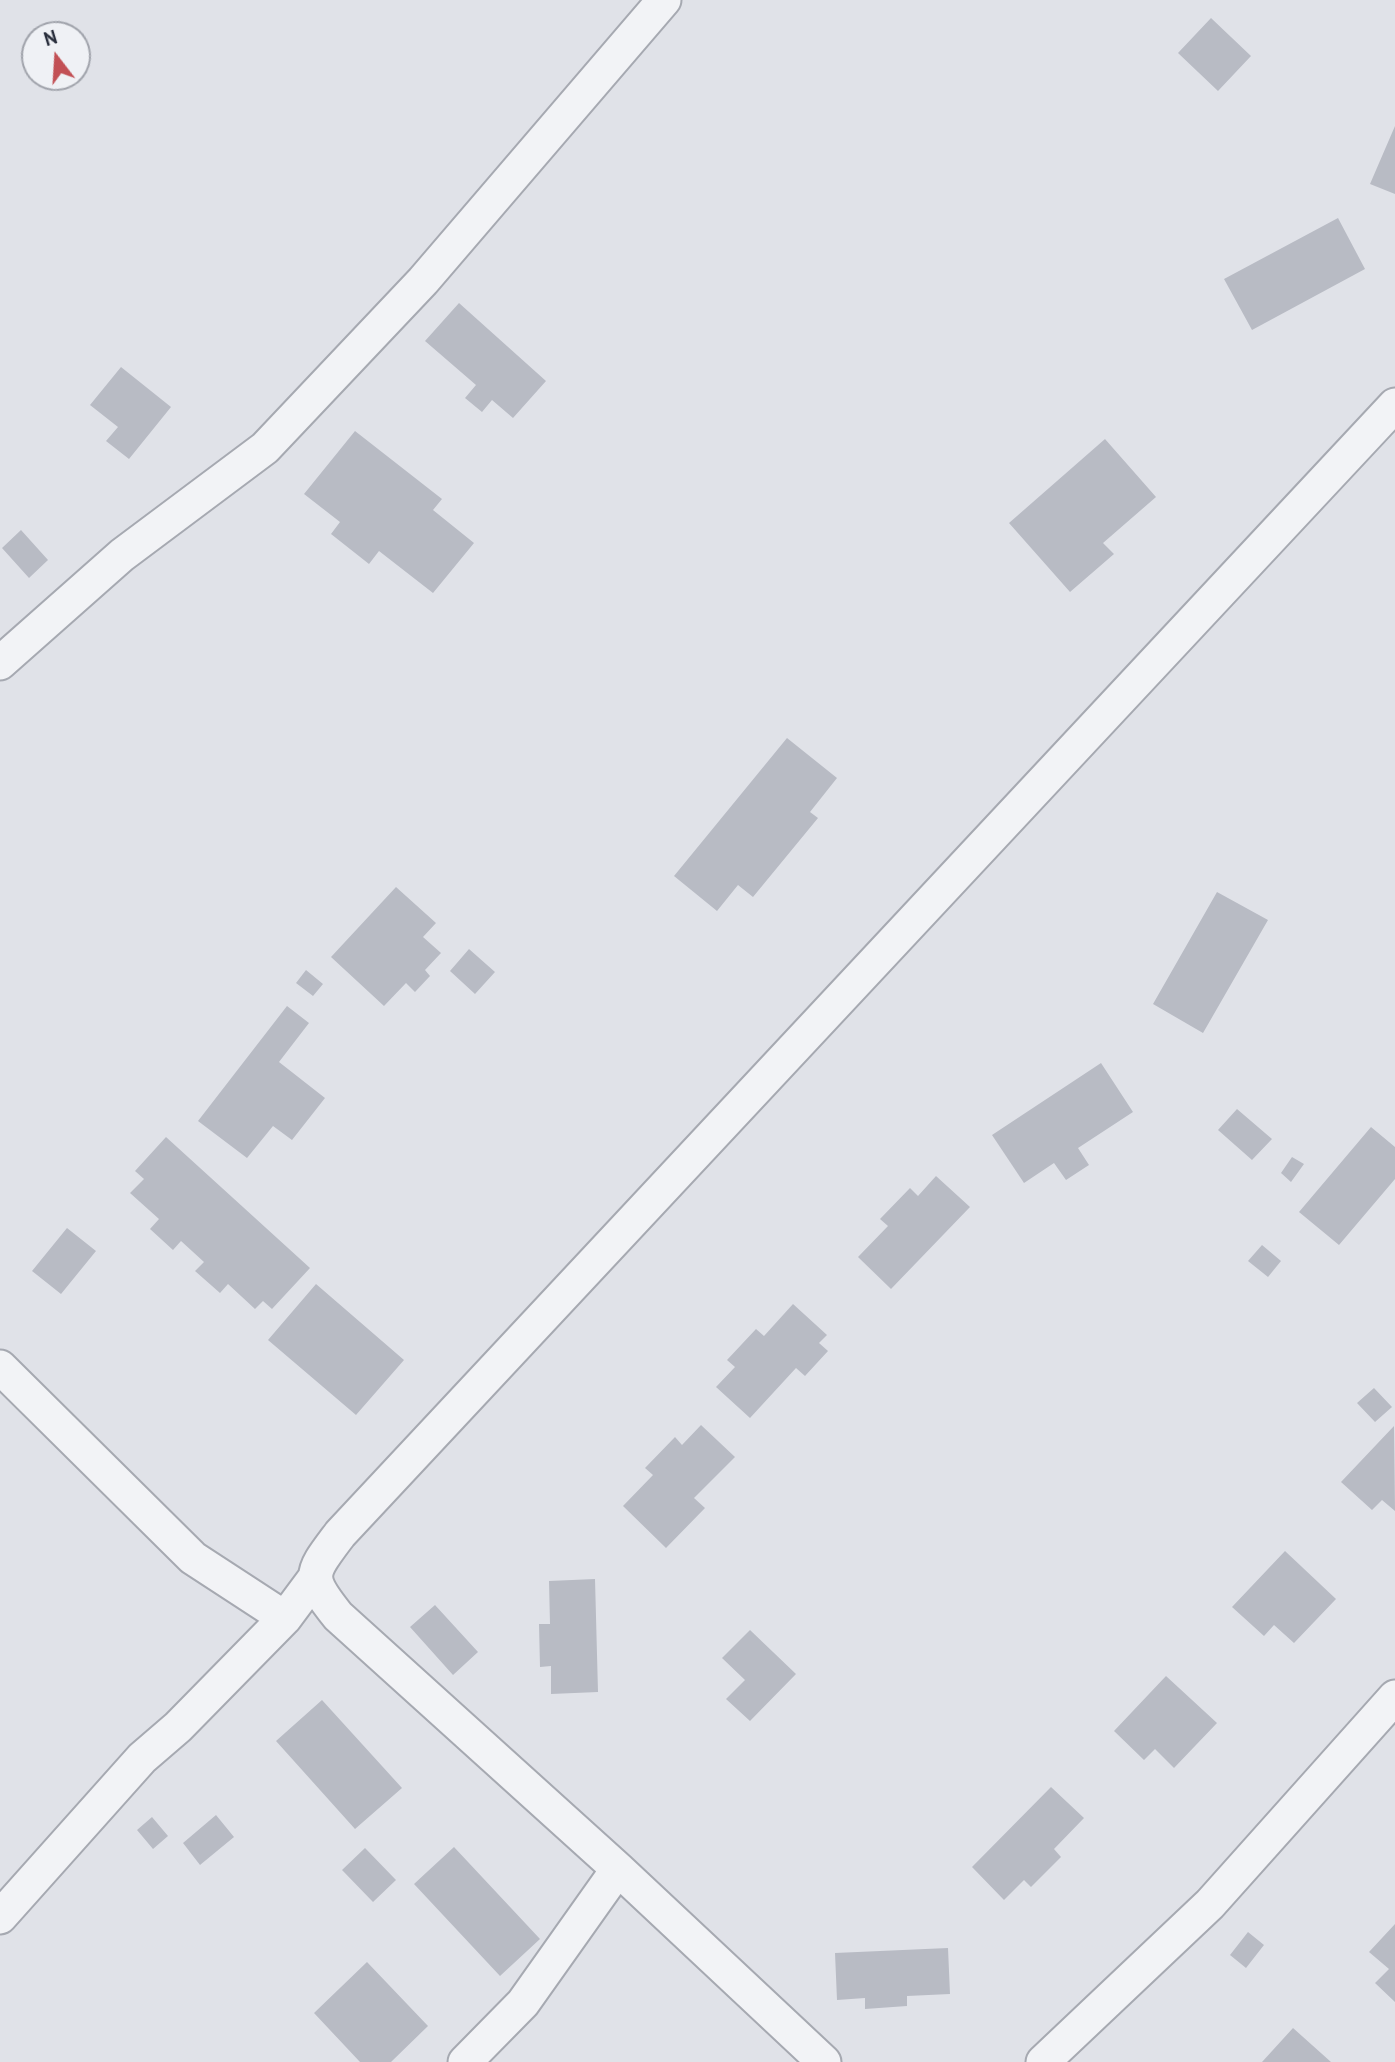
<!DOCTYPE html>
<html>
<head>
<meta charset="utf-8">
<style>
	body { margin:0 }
	#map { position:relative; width:1395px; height:2062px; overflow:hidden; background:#e0e2e8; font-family:"PT Sans",sans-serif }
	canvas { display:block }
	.north { position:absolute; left:21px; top:21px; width:70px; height:70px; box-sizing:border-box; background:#eff1f5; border:2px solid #a0a3ab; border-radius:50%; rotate:343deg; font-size:19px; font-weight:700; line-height:28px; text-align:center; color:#2a2f3d }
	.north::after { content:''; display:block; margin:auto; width:24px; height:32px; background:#c25055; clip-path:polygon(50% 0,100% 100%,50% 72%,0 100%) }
</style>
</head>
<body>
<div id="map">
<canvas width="1395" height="2062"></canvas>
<div class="north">N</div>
</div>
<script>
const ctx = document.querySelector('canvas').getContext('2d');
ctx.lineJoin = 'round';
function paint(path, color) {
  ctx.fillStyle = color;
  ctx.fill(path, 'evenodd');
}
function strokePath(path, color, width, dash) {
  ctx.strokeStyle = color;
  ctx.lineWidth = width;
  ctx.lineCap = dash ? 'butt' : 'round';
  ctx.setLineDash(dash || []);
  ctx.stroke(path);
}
const building = new Path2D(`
	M1211,18L1251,56L1218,91L1178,53Z
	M1395,126V194L1370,184Z
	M1338,218L1365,269L1252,330L1224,279Z
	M459,303L546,381L513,418L492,400L482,412L465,398L476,385L425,341Z
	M121,367L171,407L129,459L106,441L118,427L90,405Z
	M355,431L442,499L433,510L474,543L433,593L379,551L369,564L331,534L340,522L304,494Z
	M1105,439L1156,497L1103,543L1114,554L1070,592L1009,523Z
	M21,530L48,560L29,578L2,548Z
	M787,738L837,778L810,812L818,818L753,897L738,885L717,911L674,876Z
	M396,887L436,923L423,937L441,953L425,970L430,976L415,992L406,983L384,1006L331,957Z
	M1217,892L1268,920L1203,1033L1153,1004Z
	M469,949L495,972L475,994L450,971Z
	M306,970L323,984L313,996L296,983Z
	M287,1006L309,1023L279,1062L325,1098L292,1140L273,1126L247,1158L198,1121Z
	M1101,1063L1133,1112L1078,1148L1089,1165L1066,1180L1054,1163L1024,1183L992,1135Z
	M1237,1109L1272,1139L1252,1160L1218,1130Z
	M1371,1127L1395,1147V1179L1339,1245L1299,1212Z
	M166,1137L310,1268L272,1309L263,1301L255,1309L228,1284L220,1293L195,1271L204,1262L181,1241L173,1250L150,1229L159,1219L130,1193L144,1179L135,1171Z
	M1292,1157L1304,1164L1291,1182L1281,1173Z
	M936,1176L970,1207L891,1289L858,1257L888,1226L880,1219L910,1188L918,1196Z
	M67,1228L96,1251L61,1294L32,1271Z
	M1262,1245L1281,1261L1268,1277L1248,1261Z
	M316,1284L404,1360L356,1415L268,1340Z
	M793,1304L827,1335L819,1343L828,1351L805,1376L796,1368L750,1418L716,1387L735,1367L727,1360L756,1329L764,1336Z
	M1374,1388L1392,1407L1375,1422L1357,1403Z
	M701,1425L735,1457L694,1498L705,1508L666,1548L623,1506L653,1475L645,1468L675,1437L682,1445Z
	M1394,1426L1395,1511L1382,1500L1372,1510L1341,1482Z
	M1285,1551L1336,1599L1294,1643L1274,1625L1264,1636L1232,1607Z
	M595,1579L598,1692L551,1694V1666L540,1667L539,1624H550L549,1581Z
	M435,1605L478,1652L453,1675L410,1627Z
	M750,1630L796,1674L750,1721L726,1699L745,1680L722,1658Z
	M1166,1676L1217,1723L1174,1768L1155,1749L1144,1760L1114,1731Z
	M322,1700L402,1788L355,1829L276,1741Z
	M1051,1787L1084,1818L1054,1849L1061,1857L1031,1887L1024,1880L1004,1900L972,1867Z
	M216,1815L234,1837L200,1865L183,1843Z
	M152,1817L168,1836L153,1849L137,1830Z
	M454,1847L540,1939L500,1976L414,1884Z
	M365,1848L396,1880L373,1902L342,1870Z
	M1395,1924V2002L1375,1983L1389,1969L1369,1952Z
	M1248,1932L1264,1945L1246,1968L1230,1955Z
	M948,1948L950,1994L907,1996V2006L865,2009V1998L837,2000L835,1953Z
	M367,1962L428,2026L391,2062H360L314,2013Z
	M1293,2028L1331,2062H1262Z`);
const minor = new Path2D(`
	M0,663L122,555L265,448L423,281L664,0
	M0,1367L193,1558L285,1618
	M0,1917L142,1758L178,1727L285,1618L314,1579
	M465,2062L523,2003L618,1869
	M824,2062L618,1869L338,1616C306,1576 310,1574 340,1534L1395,405
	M1043,2062L1210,1904L1395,1697`);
paint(building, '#b8bbc4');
strokePath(minor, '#a6a9b1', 37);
strokePath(minor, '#f2f3f6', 33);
</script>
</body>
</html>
